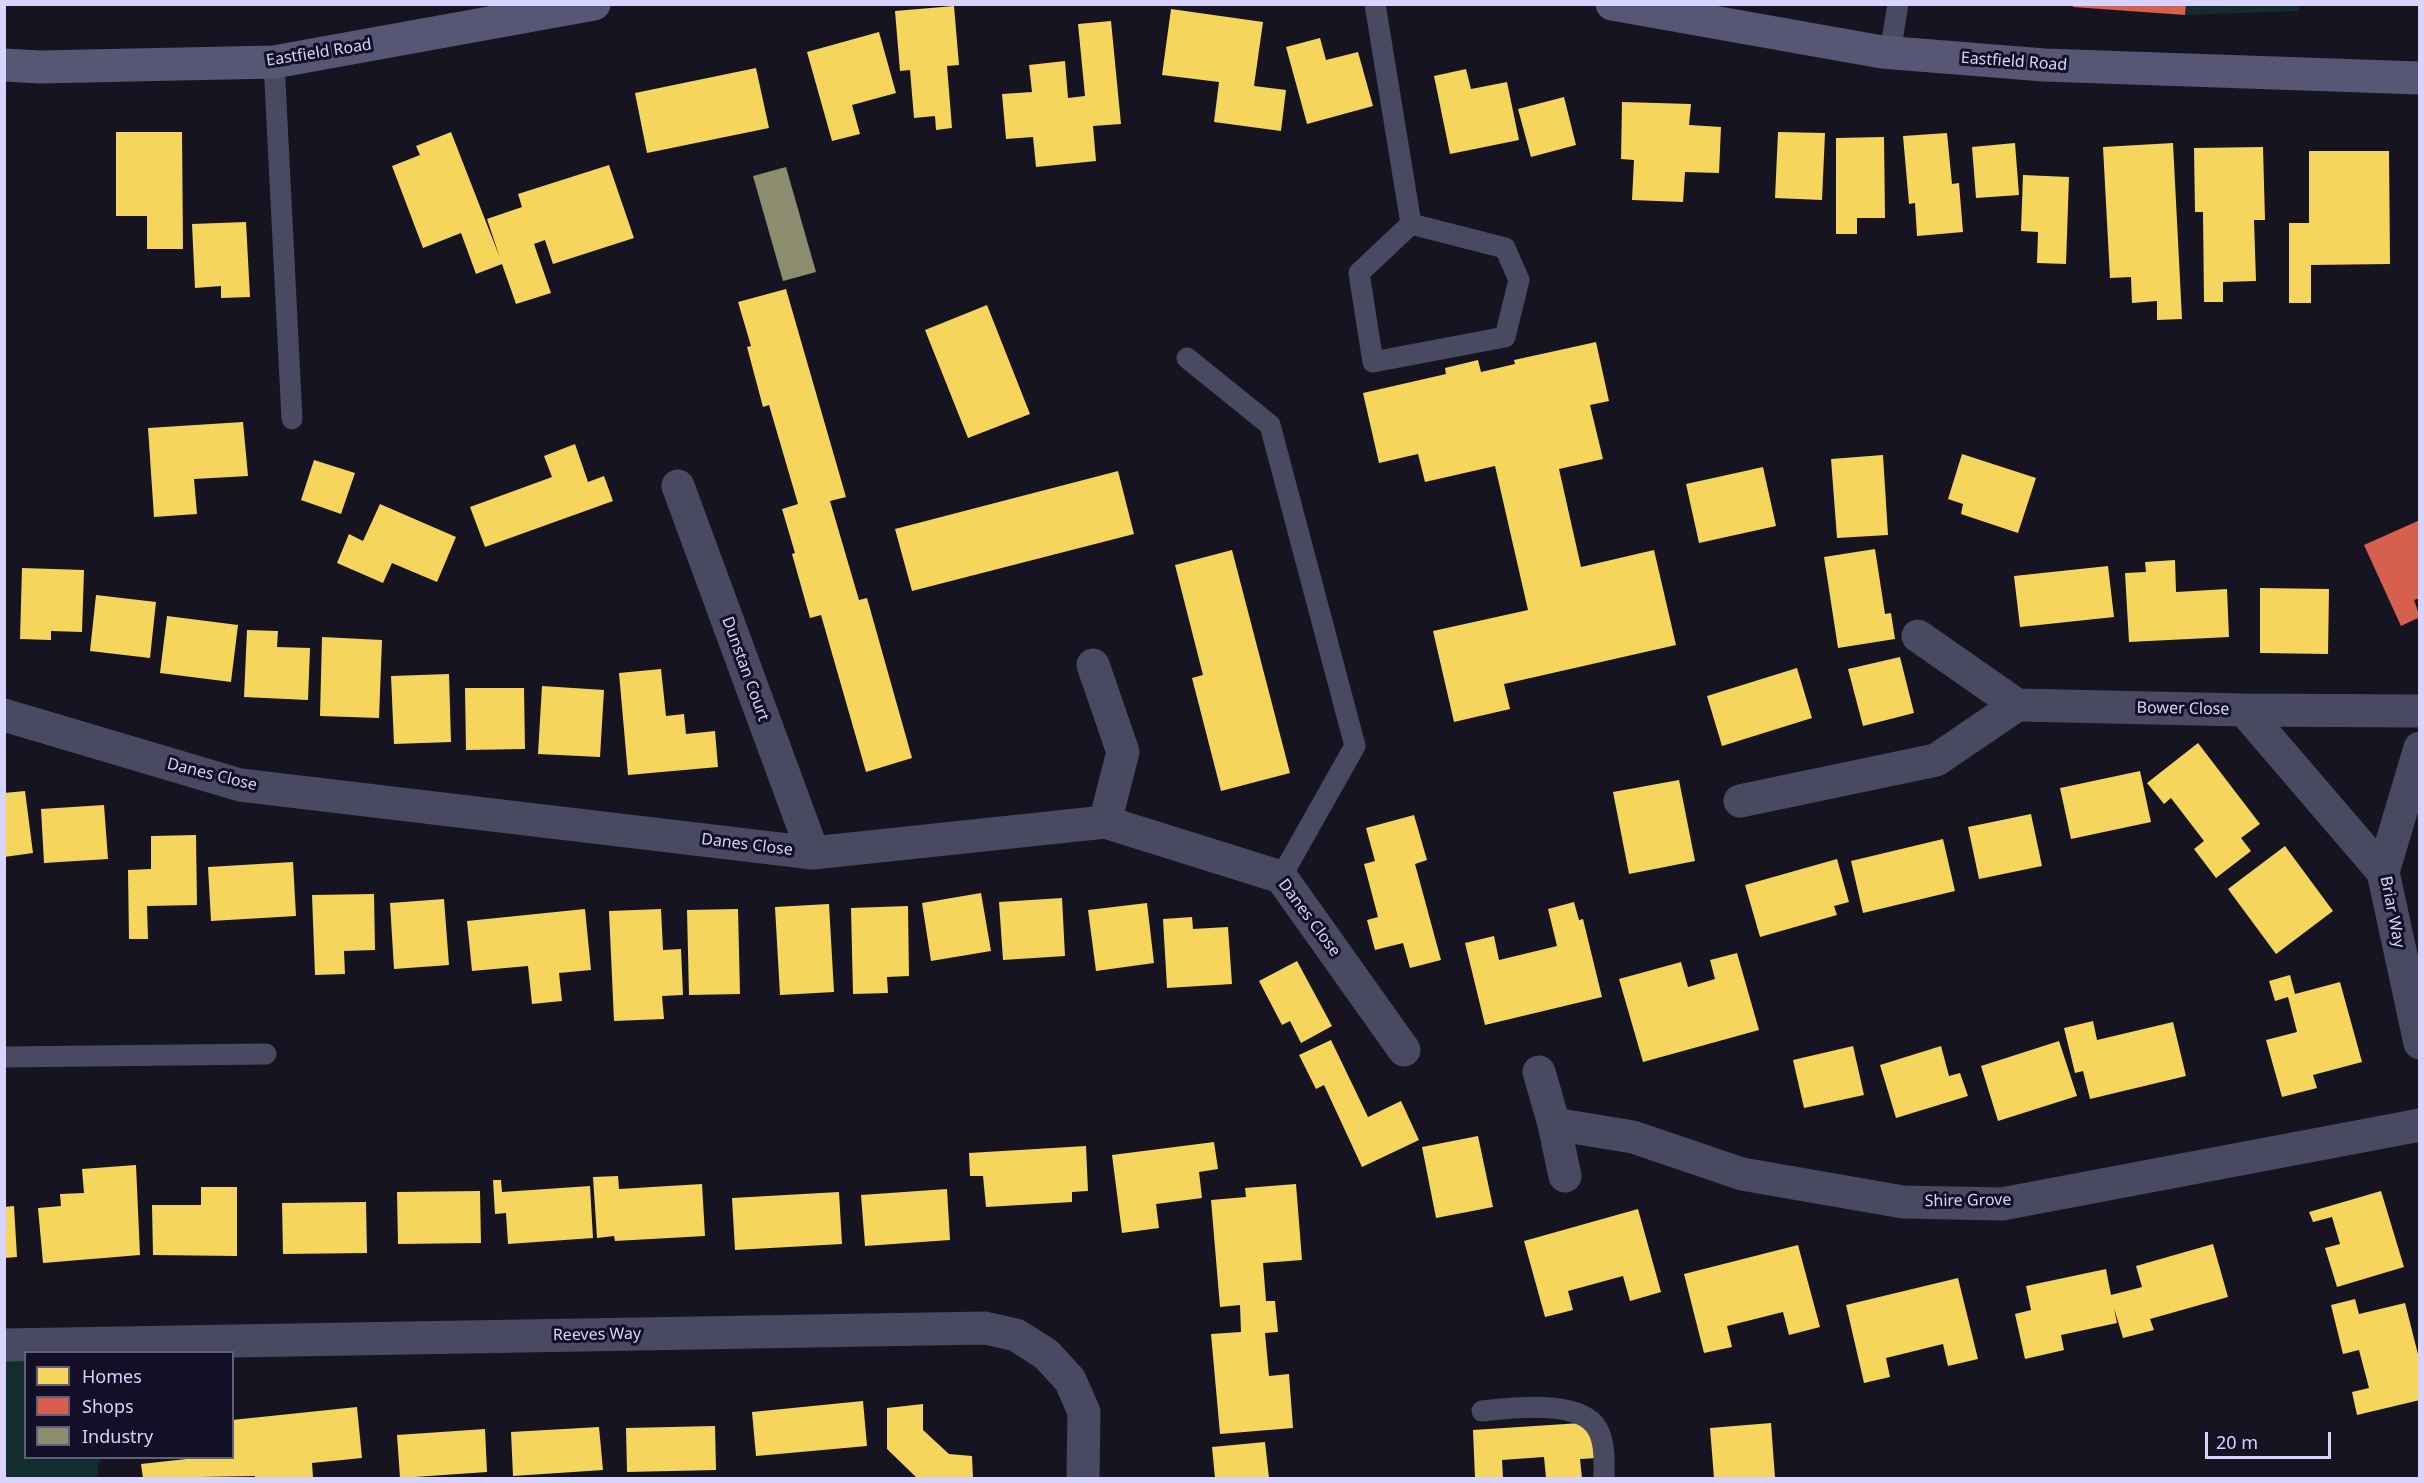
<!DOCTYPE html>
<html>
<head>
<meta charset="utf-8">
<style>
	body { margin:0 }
	#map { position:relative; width:2424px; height:1483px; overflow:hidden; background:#161421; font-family:"Noto Sans",sans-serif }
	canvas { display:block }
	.frame { position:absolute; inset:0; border:6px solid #d9d4ff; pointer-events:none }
	.legend { position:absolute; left:24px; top:1351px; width:210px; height:108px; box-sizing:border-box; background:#130f26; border:2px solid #625e7d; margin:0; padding:8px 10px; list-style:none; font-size:18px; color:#d9d4ff }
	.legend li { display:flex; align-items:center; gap:12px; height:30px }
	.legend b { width:30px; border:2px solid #625e7d }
	.scale { position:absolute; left:2205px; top:1432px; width:126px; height:27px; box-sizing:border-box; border:3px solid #d9d4ff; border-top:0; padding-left:8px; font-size:18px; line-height:21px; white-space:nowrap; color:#d9d4ff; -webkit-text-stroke:4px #130f26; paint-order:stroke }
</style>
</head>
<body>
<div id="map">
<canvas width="2424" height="1483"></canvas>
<div class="frame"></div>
<ul class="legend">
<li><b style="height:16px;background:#f6d55c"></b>Homes</li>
<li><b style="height:16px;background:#d6604d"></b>Shops</li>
<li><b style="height:16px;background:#8c8c6e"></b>Industry</li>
</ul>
<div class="scale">20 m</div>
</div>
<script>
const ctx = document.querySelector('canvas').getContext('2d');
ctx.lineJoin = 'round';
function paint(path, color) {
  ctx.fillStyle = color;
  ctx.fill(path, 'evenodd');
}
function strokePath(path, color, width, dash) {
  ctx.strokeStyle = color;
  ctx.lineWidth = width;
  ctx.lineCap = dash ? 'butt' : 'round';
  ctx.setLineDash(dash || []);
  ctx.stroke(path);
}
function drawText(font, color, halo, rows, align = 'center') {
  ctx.font = font + ' "Noto Sans",sans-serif';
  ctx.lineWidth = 6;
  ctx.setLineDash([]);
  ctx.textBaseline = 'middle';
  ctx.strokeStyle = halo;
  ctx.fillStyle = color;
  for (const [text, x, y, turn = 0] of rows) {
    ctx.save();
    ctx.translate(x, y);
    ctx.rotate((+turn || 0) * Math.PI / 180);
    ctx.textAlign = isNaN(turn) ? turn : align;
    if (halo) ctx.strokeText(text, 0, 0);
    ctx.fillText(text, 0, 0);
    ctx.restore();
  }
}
const green = new Path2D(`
	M2186,5H2299V11L2185,15Z
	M4,1351L26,1352V1458H102L98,1465V1478H5Z`);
const homes = new Path2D(`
	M954,6L959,65L947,66L952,128L936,130L935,116L914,118L910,70L900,71L895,11Z
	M1171,9L1263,22L1254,86L1286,90L1281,131L1214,122L1219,82L1162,75Z
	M1111,21L1121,124L1093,126L1096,161L1036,167L1033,137L1006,139L1002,94L1032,92L1029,65L1065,61L1068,98L1085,96L1078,24Z
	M879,32L896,93L852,105L860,134L832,141L807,52Z
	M1320,38L1326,60L1358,52L1373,106L1307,124L1286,47Z
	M756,68L769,128L647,153L635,93Z
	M1466,69L1471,89L1507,82L1519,140L1450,154L1434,76Z
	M1564,97L1576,145L1531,157L1518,109Z
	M1622,102L1691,104L1689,125L1721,127L1719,173L1685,172L1683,202L1632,200L1634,160L1621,159Z
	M116,132H182L183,249H147V216H116Z
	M451,132L500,258L487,219L522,207L518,194L609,165L634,238L553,264L545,240L534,244L551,293L516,304L502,264L476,274L461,233L423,248L392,166L420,155L416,146Z
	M1778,132L1825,133L1822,200L1775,198Z
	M1947,133L1952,184L1959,183L1963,232L1917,236L1915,203L1909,204L1903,136Z
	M1884,137L1885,218H1857V234H1836V138Z
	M2015,143L2019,195L1976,198L1972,147Z
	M2173,143L2182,319L2157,320V301L2132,303L2131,277L2110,278L2103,147Z
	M2263,147L2265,220H2254L2256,281L2223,282V302H2204L2203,212H2195L2194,148Z
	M2309,151H2389L2390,264L2311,265V303H2289V223H2309Z
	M2023,175L2069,177L2066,264L2037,263L2038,232L2021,231Z
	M246,222L250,297L221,298V286L195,288L192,224Z
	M786,289L846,497L830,501L859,600L867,598L912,758L866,772L821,615L810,618L792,554L795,553L782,509L798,504L769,405L763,407L747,347L751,346L738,302Z
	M987,305L1030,414L968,438L925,330Z
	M1596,342L1609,401L1590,405L1603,459L1559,469L1581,567L1654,550L1676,645L1504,684L1510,709L1454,722L1433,631L1528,610L1495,466L1425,482L1418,454L1379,463L1363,393L1446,374L1445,368L1478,360L1481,372L1515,364L1514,360Z
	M243,422L248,476L194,479L197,514L154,517L148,428Z
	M575,444L588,482L604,476L613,501L485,547L470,507L552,477L544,456Z
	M1962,454L2036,478L2018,533L1961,514L1963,504L1948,499Z
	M1883,455L1888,535L1837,538L1831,459Z
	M314,460L355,473L341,514L301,500Z
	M1763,467L1776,526L1699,543L1686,484Z
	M1118,471L1134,534L912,591L895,529Z
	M380,504L456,537L437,582L392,563L383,583L337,563L349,534L363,541Z
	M1875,549L1885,614L1891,613L1895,639L1838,648L1824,557Z
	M1232,550L1290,773L1221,791L1192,678L1203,675L1175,565Z
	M2175,560L2176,592L2227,589L2229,637L2129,642L2125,573L2146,572L2145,562Z
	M2108,566L2114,617L2020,627L2014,576Z
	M22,568L84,570L82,632L51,631V640L20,639Z
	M2260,588L2329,589L2328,654L2260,653Z
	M96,595L156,602L150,658L90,651Z
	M167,616L238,625L231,682L160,673Z
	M247,630L278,631L277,647L310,648L308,700L244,697Z
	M322,637L382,640L379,718L320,716Z
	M1900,657L1914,713L1863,726L1848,669Z
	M1797,668L1812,718L1722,746L1707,696Z
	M661,669L666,716L684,714L686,734L715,731L718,767L628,775L619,673Z
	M449,674L451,742L394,744L391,676Z
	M542,686L604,690L600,757L538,754Z
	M465,688H524L525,749L466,750Z
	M2198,743L2260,824L2241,838L2251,851L2216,878L2194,849L2204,841L2171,798L2164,804L2147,783Z
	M2140,771L2151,822L2071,839L2060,788Z
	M1679,780L1695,861L1629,874L1613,792Z
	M25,791L33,853L4,857V793Z
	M104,805L108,859L44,863L41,809Z
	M2031,814L2042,866L1979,879L1968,827Z
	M1414,815L1427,860L1415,864L1441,960L1410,968L1403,943L1375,950L1367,920L1378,917L1364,864L1375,861L1366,828Z
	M196,835L197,905L147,906L148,939H129L128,870L151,869V836Z
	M1943,839L1955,891L1863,913L1851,861Z
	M2285,846L2333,911L2276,954L2228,889Z
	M1837,859L1849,902L1834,906L1837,915L1760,937L1745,885Z
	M293,862L296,916L211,921L208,867Z
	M981,893L991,951L931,961L922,903Z
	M374,894L375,950L344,951L345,974L315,975L312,895Z
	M1062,898L1065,956L1003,960L999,902Z
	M444,899L449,965L394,969L390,903Z
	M1574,902L1579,920L1583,919L1602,997L1485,1025L1465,943L1494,936L1499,960L1557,946L1548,909Z
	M1147,903L1154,963L1096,971L1088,910Z
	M829,904L834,992L780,995L775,907Z
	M908,906L909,976L887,977L888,993L853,994L851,908Z
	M585,909L591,970L559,973L562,1001L532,1004L528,966L472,971L467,921Z
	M661,909L663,950L681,949L683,995L662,996L664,1019L614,1021L609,911Z
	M738,909L740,994L689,995L687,910Z
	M1192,917L1193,929L1228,927L1232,984L1167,988L1163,919Z
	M1737,953L1759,1030L1643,1062L1619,979L1681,962L1688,987L1715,979L1710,960Z
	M1297,961L1332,1026L1301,1043L1290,1021L1282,1025L1259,981Z
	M2290,975L2295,994L2340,982L2362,1062L2313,1075L2317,1088L2282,1097L2266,1040L2297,1032L2288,997L2275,1001L2269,981Z
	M2093,1021L2097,1040L2173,1022L2186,1076L2090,1099L2083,1071L2075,1073L2064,1028Z
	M1331,1040L1368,1117L1401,1101L1419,1140L1362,1167L1324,1085L1316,1089L1299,1055Z
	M2059,1041L2077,1096L1998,1121L1981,1066Z
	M1853,1046L1864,1095L1804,1108L1793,1060Z
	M1941,1046L1949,1076L1960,1073L1968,1096L1896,1118L1880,1065Z
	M1478,1136L1493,1207L1436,1218L1422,1147Z
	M1214,1142L1218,1169L1199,1172L1202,1198L1156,1204L1159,1228L1122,1233L1112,1155Z
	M1086,1146L1088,1191L1072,1192V1202L986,1207L983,1176H970L969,1153Z
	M136,1165L140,1255L43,1263L38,1208L61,1206L60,1194L84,1193L82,1169Z
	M618,1176L619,1189L702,1184L705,1236L615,1241L614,1236L597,1238L593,1177Z
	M493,1180H501L502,1192L590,1186L593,1238L508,1244L506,1213L495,1214Z
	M1296,1184L1302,1260L1263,1263L1266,1301H1275L1278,1332L1265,1333L1269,1376L1289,1374L1293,1428L1220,1434L1211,1334L1241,1332L1240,1305L1220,1307L1211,1200L1246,1197L1245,1188Z
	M201,1187H237V1256L153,1255L152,1205H201Z
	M947,1189L950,1240L865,1246L861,1195Z
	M480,1191L481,1243L398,1244L397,1192Z
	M2381,1191L2404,1267L2337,1287L2325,1248L2340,1244L2332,1217L2313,1222L2309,1212Z
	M839,1192L842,1244L735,1250L732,1198Z
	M366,1202L367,1253L283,1254L282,1203Z
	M14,1206L17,1257L4,1258V1207Z
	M1638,1209L1661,1292L1630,1301L1623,1276L1568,1291L1573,1310L1545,1317L1524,1241Z
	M2213,1244L2228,1297L2150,1319L2154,1330L2123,1338L2114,1308L2117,1323L2061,1335L2064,1350L2025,1359L2015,1314L2031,1310L2026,1286L2106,1269L2111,1295L2142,1287L2136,1266Z
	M1798,1245L1820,1327L1789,1335L1783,1312L1727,1326L1732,1347L1704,1353L1684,1274Z
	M1958,1278L1978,1359L1948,1366L1943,1344L1886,1358L1890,1377L1864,1383L1846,1305Z
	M2355,1299L2359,1314L2405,1303L2420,1362V1400L2357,1415L2352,1392L2369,1388L2359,1350L2343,1354L2331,1305Z
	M863,1401L867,1446L756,1456L752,1412Z
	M923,1404V1430L949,1454L972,1456L973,1478H917L887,1449V1408Z
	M357,1407L362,1458L312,1463L313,1478H255V1476L143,1478L141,1464L196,1458H232V1420Z
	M1596,1422L1598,1458L1580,1459L1582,1478H1546L1544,1457L1502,1460L1503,1478H1475L1473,1430Z
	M1771,1423L1775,1478H1714L1710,1428Z
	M715,1426L716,1470L627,1472L626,1428Z
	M599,1427L603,1470L513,1476L511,1432Z
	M485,1429L487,1472L400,1478L397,1435Z
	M1265,1442L1269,1478H1215L1212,1447Z`);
const shops = new Path2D(`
	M2073,4H2186L2185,15L2073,7Z
	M2420,520V598L2414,600L2420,617L2401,626L2364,545Z`);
const industry = new Path2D(`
	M786,167L816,272L783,281L753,176Z`);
const lane = new Path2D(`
	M1375,4L1411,224
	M1890,53L1898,4
	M274,62L292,419
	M1411,224L1505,248L1519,280L1505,337L1373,362L1359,273Z
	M1187,358L1270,425L1355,746L1281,877
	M4,1057L266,1054
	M1482,1411C1511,1408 1573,1400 1594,1424C1606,1438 1604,1462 1604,1478`);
const street = new Path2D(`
	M678,486L813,853
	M1918,636L2017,705
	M1093,665L1123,752L1105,822
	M2244,710L2420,711
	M4,715L240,785L813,853L1105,822L1281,877L1404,1050
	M2420,748L2383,872L2420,1043
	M1740,801L1936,760L2017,705L2244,710L2383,872
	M1539,1072L1554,1124L1633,1137L1742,1174L1903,1202L2002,1204L2420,1125
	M1554,1124L1565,1176
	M4,1345L985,1328L1016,1335L1046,1354L1070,1380L1084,1412L1083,1478`);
const secondary = new Path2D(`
	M1612,4L1882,52L2044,65L2420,78
	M4,65L40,67L274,62L594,4`);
const streetNames = [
	["Eastfield Road",319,53,-9],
	["Eastfield Road",2014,62,4],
	["Dunstan Court",745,669,70],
	["Bower Close",2183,709,1],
	["Danes Close",212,775,14],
	["Danes Close",747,845,7],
	["Briar Way",2392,912,79],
	["Danes Close",1309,918,53],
	["Shire Grove",1968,1201,-1],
	["Reeves Way",597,1335,-1]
];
paint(green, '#132c2d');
paint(homes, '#f6d55c');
paint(shops, '#d6604d');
paint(industry, '#8c8c6e');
strokePath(lane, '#4a4962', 21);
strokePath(street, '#4a4962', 33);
strokePath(secondary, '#575674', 33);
drawText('16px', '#d9d4ff', '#130f26', streetNames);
</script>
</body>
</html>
